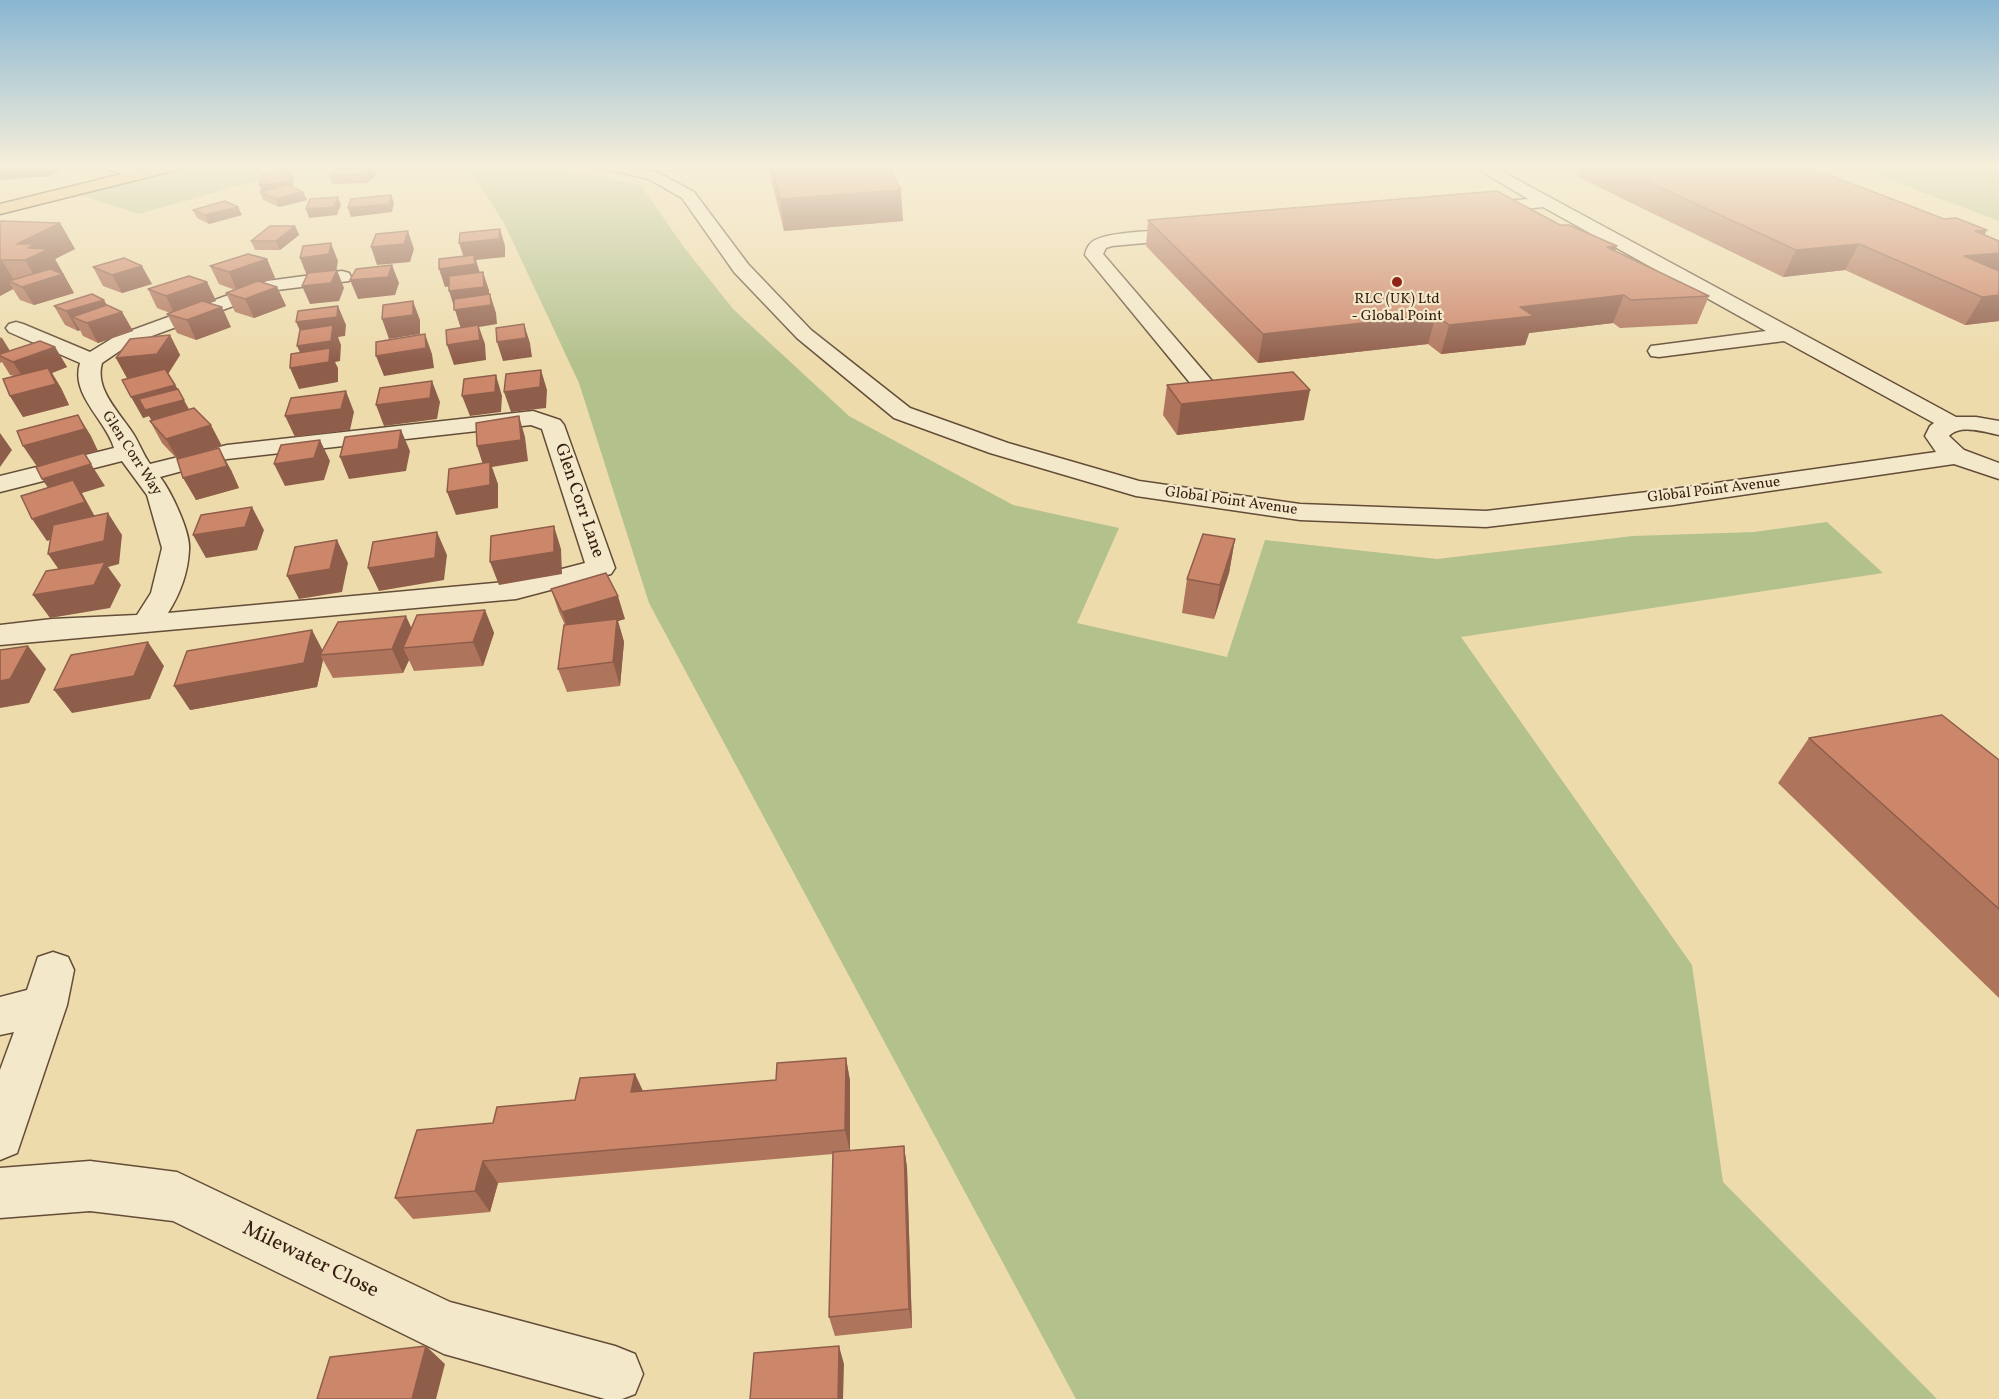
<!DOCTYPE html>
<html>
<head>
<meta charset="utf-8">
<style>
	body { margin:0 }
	canvas { display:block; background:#eddbac }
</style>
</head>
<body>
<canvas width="1999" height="1399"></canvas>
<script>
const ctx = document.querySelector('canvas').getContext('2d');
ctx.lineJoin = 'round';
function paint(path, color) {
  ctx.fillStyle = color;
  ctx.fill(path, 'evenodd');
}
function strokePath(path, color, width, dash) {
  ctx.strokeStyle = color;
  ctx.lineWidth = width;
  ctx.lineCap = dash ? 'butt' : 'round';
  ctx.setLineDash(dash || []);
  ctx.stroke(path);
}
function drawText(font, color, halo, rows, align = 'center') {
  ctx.font = font + ' Vollkorn,serif';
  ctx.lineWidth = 4.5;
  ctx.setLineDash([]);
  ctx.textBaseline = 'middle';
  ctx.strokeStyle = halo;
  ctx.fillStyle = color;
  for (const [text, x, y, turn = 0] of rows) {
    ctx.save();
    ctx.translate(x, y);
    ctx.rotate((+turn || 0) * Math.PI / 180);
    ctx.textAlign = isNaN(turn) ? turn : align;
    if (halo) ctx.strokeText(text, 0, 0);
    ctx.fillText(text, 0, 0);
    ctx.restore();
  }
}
const green = new Path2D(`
	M202,166H403L370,173L296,174L241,185L139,214L77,194Z
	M442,166H550L641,185L683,246L733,309L849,416L1013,505L1119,528L1077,623L1227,657L1265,540L1437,559L1633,536L1754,532L1827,522L1883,573L1461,637L1692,965L1723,1182L1937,1399H1076L649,603L579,383L505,225L477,180L460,168Z
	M1853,166H1999V221Z`);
const minor = new Path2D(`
	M106,166C120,166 136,165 147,175L139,180L108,169Z
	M604,166H633L659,173L694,192L748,264L811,330L910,408L1008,443L1139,481L1300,504L1486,511L1673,489L1936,452L1925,436L1930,426L1934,423L1784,341L1659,357L1651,356L1648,351L1651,346L1659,345L1766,331L1543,207L1477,214L1471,212L1469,209L1471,206L1477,204L1528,199L1473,166H1492L1956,417H1976L1999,421V435C1985,432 1960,424 1949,436L1964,450L1999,463V479L1954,464L1673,505L1486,527L1300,520L1136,496L990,453L894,418L797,338L734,272L682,198L649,179L606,169Z
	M1193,229L1199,230L1202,234L1199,238L1112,246L1106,248L1103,254L1225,396L1228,401L1225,406L1217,408L1209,406L1085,255C1086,249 1089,243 1095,240C1115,230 1169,231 1193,229Z
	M342,271L349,273L351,277L349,281L277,290L130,344L102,363C94,390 121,414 134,435C140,445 143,454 150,464L227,445L533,411L560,420L564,425L615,568L611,574L516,599L0,645V625L52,619L137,615L151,593L162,548L147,495L122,461L0,492V476L114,448C106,420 70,395 80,363L9,332L6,328L9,324L16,322L23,324L90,352L116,336L267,281ZM531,425L542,429L585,563L516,581L168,613C180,594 188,573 189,550C191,533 171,491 160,477L227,459Z
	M53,952L68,957L74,970L67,1005L17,1153L0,1160V1070L14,1032L0,1035V997L27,990L38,957Z
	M90,1161L177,1172L450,1302L615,1346L635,1354L643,1374L635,1394L622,1399H605L444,1354L173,1221L90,1211L0,1218V1168Z`);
const major = new Path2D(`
	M154,166H182L180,169L0,214V204Z`);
const wall = new Path2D(`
	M768,166H889L903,221L784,231Z
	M1579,166H1813L1812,169L1984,235L1999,321L1965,325L1845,270L1783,277L1576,176Z
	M376,175L367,183L332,184L329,176Z
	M294,179L292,187L307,200L279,207L263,200L260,192Z
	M238,207L242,215L209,224L197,218L193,210Z
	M1148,220L1560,225L1709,296L1697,324L1620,328L1613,323L1529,333L1525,345L1441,354L1428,344L1258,363L1146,246Z
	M0,222L60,223L75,249L55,259L74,293L34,305L20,300L13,289L0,296Z
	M295,226L299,235L280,250H255L251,241Z
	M267,259L275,278L261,282L277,287L286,306L254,318L235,312L226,293L235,290L219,284L210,266Z
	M93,267L152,284L122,293L103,286Z
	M207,282L216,301L209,303L231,327L196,340L177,333L167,314L170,313L157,308L148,289Z
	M54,306H108L122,312L133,331L98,343L83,336L80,330L78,331L65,325Z
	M170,335L180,355L168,374L178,389L189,409L222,446L204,452L231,470L239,488L196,500L178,460L162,443L150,421H152L149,416L143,418L127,378L116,358Z
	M0,337L2,338L10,351L55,347L67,367L52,373L61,388L69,405L23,417L10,396L14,376L10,375L2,362L0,363Z
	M1167,385L1304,420L1177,435L1163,415Z
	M1235,539L1229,573L1214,619L1182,613L1187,579Z
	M551,589L625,619L618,621L624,642L620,686L567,692L558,669L565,625L559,612Z
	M485,610L494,633L483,666L414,671L409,660L403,673L333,678L323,660L317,687L190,710L323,650Z
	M1809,738L1999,760V998L1778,783Z
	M846,1058L850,1081V1151L904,1146L907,1168L912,1328L835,1336L829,1317L833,1154L498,1183L490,1212L413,1219L395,1198L493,1123L575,1100L635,1074L643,1091L776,1080Z`);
const shadedWall = new Path2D(`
	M50,166H60L62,168L52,176L0,180V171Z
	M373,167L376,175L367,183L364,175Z
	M291,171L294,179L292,190L262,193L259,185Z
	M901,190L903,221L784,231L780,199Z
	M303,192L307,200L279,207L276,199Z
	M391,195L394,203L392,212L351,217L348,208Z
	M338,197L341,205L337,215L309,218L306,209Z
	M238,207L242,215L209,224L205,215Z
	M60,223L75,249L55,259L74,293L34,305L22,287L38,282L25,260L17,244Z
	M295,226L299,235L280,250L276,241Z
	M500,229L505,246V257L476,260L480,273L481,282L445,287L439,269L465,261L459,243Z
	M1987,230L1973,256L1999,253V278L1948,283L1964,257L1975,231Z
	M408,231L414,249L410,262L377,265L371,247Z
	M331,243L338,261L336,272L337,270L344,288L339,301L310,304L302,286L307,276L300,258Z
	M1859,244L1845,270L1783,277L1796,250Z
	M1617,246L1607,272V247Z
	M267,259L275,278L237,291L229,272Z
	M2,260L17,285L9,281L13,289L0,296V261Z
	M392,265L399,283L395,295L358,299L350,280Z
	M142,266L152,284L122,293L112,275Z
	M483,272L489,290L490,305V294L496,313L497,324L479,327L485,344L486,360L454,365L447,345L461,329L449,291Z
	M207,282L216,301L175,315L166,296Z
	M277,287L286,306L254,318L245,299Z
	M1624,295L1613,323L1529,333L1525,345L1441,354L1449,325L1520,307Z
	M1999,295V321L1965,325L1982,297Z
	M104,300L113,315L122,312L133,331L98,343L87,323L72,317L80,330L78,331L66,311Z
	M413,301L420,320V334L389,339L382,319Z
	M338,306L346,325L345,336L338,337L341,345L340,361L335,362L338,368V382L299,389L290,368L306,366L297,346L305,342L296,322Z
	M222,307L231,327L196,340L187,320Z
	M1436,315L1428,344L1258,363L1263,334Z
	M524,324L530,343L532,357L503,361L497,342Z
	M425,334L432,354L434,368L384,376L376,356Z
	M170,335L180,355L168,374L127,378L116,358Z
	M2,338L14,358L0,356V339Z
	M55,347L67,367L52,373L61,388L69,405L23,417L10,396L26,382L13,362Z
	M541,370L547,390L546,408L511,412L504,392Z
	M496,375L502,396L501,412L470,416L462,396Z
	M432,381L440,402L437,419L384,426L376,405Z
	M175,385L195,421L156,428L149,416L143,418L131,397Z
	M1310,390L1304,420L1177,435L1181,404Z
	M346,391L354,412L350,430L295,437L285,416Z
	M78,415L91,436L98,451L38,468L23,446Z
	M519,416L525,437L528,461L492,467L498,484V508L456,515L447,492L484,468L477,446Z
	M211,425L222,446L178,460L166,439Z
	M401,430L410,451L406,471L349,479L340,457Z
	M0,433L12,450L0,467Z
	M320,440L330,461L324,480L285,486L274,464Z
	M219,448L231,470L239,488L196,500L183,478Z
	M91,464L105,486L82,493L99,524L47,541L32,519L57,501L42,479Z
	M252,507L264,530L257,550L206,558L193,535Z
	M108,513L122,535L119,564L108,567L121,585L110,608L50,618L33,595L64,577L48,554Z
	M554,526L561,549L562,574L499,585L490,562Z
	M437,532L447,555L444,580L379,591L368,568Z
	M1235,539L1229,573L1214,619L1220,585Z
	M337,540L348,563L342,592L299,599L287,576Z
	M618,596L625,619L618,621L624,642L620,686L613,662L570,636L562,612Z
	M485,610L494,633L483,666L473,642Z
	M406,616L417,640L403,648L409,660L403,673L392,649Z
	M312,630L324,653L320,655L323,660L317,687L190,710L174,686Z
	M148,642L164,666L150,699L72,713L54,690Z
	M28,646L46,669L29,703L0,708V681Z
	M846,1058L850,1081V1152L845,1130Z
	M635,1074L645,1096L631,1092Z
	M904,1146L907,1168L912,1328L909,1309Z
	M483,1161L498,1183L490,1212L475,1191Z
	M426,1346L445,1364L436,1399H412Z
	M839,1346L844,1364L843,1399H838Z`);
const building = new Path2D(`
	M0,166H50L47,168L0,171Z
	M772,166H889L901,190L780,199Z
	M1614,166H1806L1944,219L1956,218L1987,230L1975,231L1999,241V253L1964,256L1999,271V295L1982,297L1859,244L1796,250Z
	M373,167L364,175L329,176L339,168Z
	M291,171L289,182L259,185L262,174Z
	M288,185L303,192L276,199L260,192Z
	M1497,191L1560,225H1569L1617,246L1607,247L1709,296L1631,300L1624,295L1520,307L1534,316L1449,325L1436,315L1263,334L1148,220Z
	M391,195L389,204L348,208L351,199Z
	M338,197L334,207L306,209L310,199Z
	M225,201L238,207L205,215L193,210Z
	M0,222L1,221L60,223L17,244H35L28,248L49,249L25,260H2L0,261Z
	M270,226H295L276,241H251Z
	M500,229L499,239L459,243L460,233Z
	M408,231L404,244L371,247L376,234Z
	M331,243L329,254L300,258L303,246Z
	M248,254L267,259L229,272L210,266Z
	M474,255L475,264L439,269V259Z
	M124,258L142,266L112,275L93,267Z
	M392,265L388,277L350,280L356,269Z
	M50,269L63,274L22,287L9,281Z
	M337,270L331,283L302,286L308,273Z
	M483,272L484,287L449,291V276Z
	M189,276L207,282L166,296L148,289Z
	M258,281L277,287L245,299L226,293Z
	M92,294L104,300L66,311L54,306Z
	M490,294L491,305L454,310V299Z
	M202,301L222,307L187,320L167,314Z
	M413,301V315L382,319L383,305Z
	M107,305L122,312L87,323L72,317Z
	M338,306L337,317L296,322L298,311Z
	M524,324L526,338L497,342L496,328Z
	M333,325L331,341L297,346L300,330Z
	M478,325L480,340L447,345L446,330Z
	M425,334L426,348L376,356V342Z
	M170,335L157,354L116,358L130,339Z
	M40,341L55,347L13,362L0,356V354Z
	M330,348L329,362L290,368L291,354Z
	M48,368L56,384L10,396L3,379Z
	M165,369L175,385L131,397L122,380Z
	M541,370L540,387L504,392L506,374Z
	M1293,372L1310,390L1181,404L1167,385Z
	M496,375L495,392L462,396L464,379Z
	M432,381L430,398L376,405L380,388Z
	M178,389L184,400L145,410L139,399Z
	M346,391L341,409L285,416L291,398Z
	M194,408L211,425L166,439L150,421Z
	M78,415L85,429L23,446L17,431Z
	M519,416L521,440L477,446L476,423Z
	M401,430L398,449L340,457L345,437Z
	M320,440L314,458L274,464L281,445Z
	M219,448L227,466L183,478L177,459Z
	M84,453L91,464L42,479L36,467Z
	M490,462V485L447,492L449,469Z
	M73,480L85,502L32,519L21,496Z
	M252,507L245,527L193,535L201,515Z
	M108,513L104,541L48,554L53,525Z
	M554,526V552L490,562L491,536Z
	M437,532L435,558L368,568L373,542Z
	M1203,534L1235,539L1220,585L1187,579Z
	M337,540L330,569L287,576L295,547Z
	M105,562L94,585L33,595L46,571Z
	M606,573L618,596L562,612L551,589Z
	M485,610L473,642L403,648L417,615Z
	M406,616L392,649L320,655L338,622Z
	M617,619L613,662L558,669L564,625Z
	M312,630L304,663L174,686L187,651Z
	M148,642L134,676L54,690L71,655Z
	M28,646L10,679L0,681V650Z
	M1942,715L1999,760V909L1809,738Z
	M846,1058L845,1130L483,1161L475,1191L395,1198L417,1130L493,1123L497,1107L575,1100L580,1078L635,1074L631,1092L776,1080L777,1063Z
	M904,1146L909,1309L829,1317L833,1152Z
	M426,1346L412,1399H317L330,1357Z
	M839,1346L838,1399H750L754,1353Z`);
const markers = [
	[1397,282,6,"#8f2418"]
];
const farPoinames = [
	["RLC (UK) Ltd",1397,300],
	["- Global Point",1397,317]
];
const farStreetnames = [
	["Glen Corr Way",131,454,57],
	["Global Point Avenue",1714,491,-7],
	["Global Point Avenue",1231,502,8]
];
const streetNames = [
	["Glen Corr Lane",578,501,71]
];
const nearStreetnames = [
	["Milewater Close",310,1261,26]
];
paint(green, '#b3c18d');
strokePath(minor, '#644d38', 3);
strokePath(major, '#371e12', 3);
paint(minor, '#f3e8c9');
paint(major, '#e6be76');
paint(wall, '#af745c');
paint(shadedWall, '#8f5e4b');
paint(building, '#cc876b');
strokePath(building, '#8f5e4b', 1.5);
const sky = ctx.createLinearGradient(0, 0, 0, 362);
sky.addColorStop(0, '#89b6d2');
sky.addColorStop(0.46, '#f7efda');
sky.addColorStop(1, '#f7efda00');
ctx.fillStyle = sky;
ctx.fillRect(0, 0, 1999, 362);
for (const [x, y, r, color] of markers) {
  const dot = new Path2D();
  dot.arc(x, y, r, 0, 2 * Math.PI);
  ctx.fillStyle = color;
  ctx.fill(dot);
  strokePath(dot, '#f3e8c9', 2);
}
drawText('15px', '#371e12', '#f3e8c9', farPoinames);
drawText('15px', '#371e12', '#f3e8c9', farStreetnames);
drawText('18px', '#371e12', '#f3e8c9', streetNames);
drawText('21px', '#371e12', '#f3e8c9', nearStreetnames);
</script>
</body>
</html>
